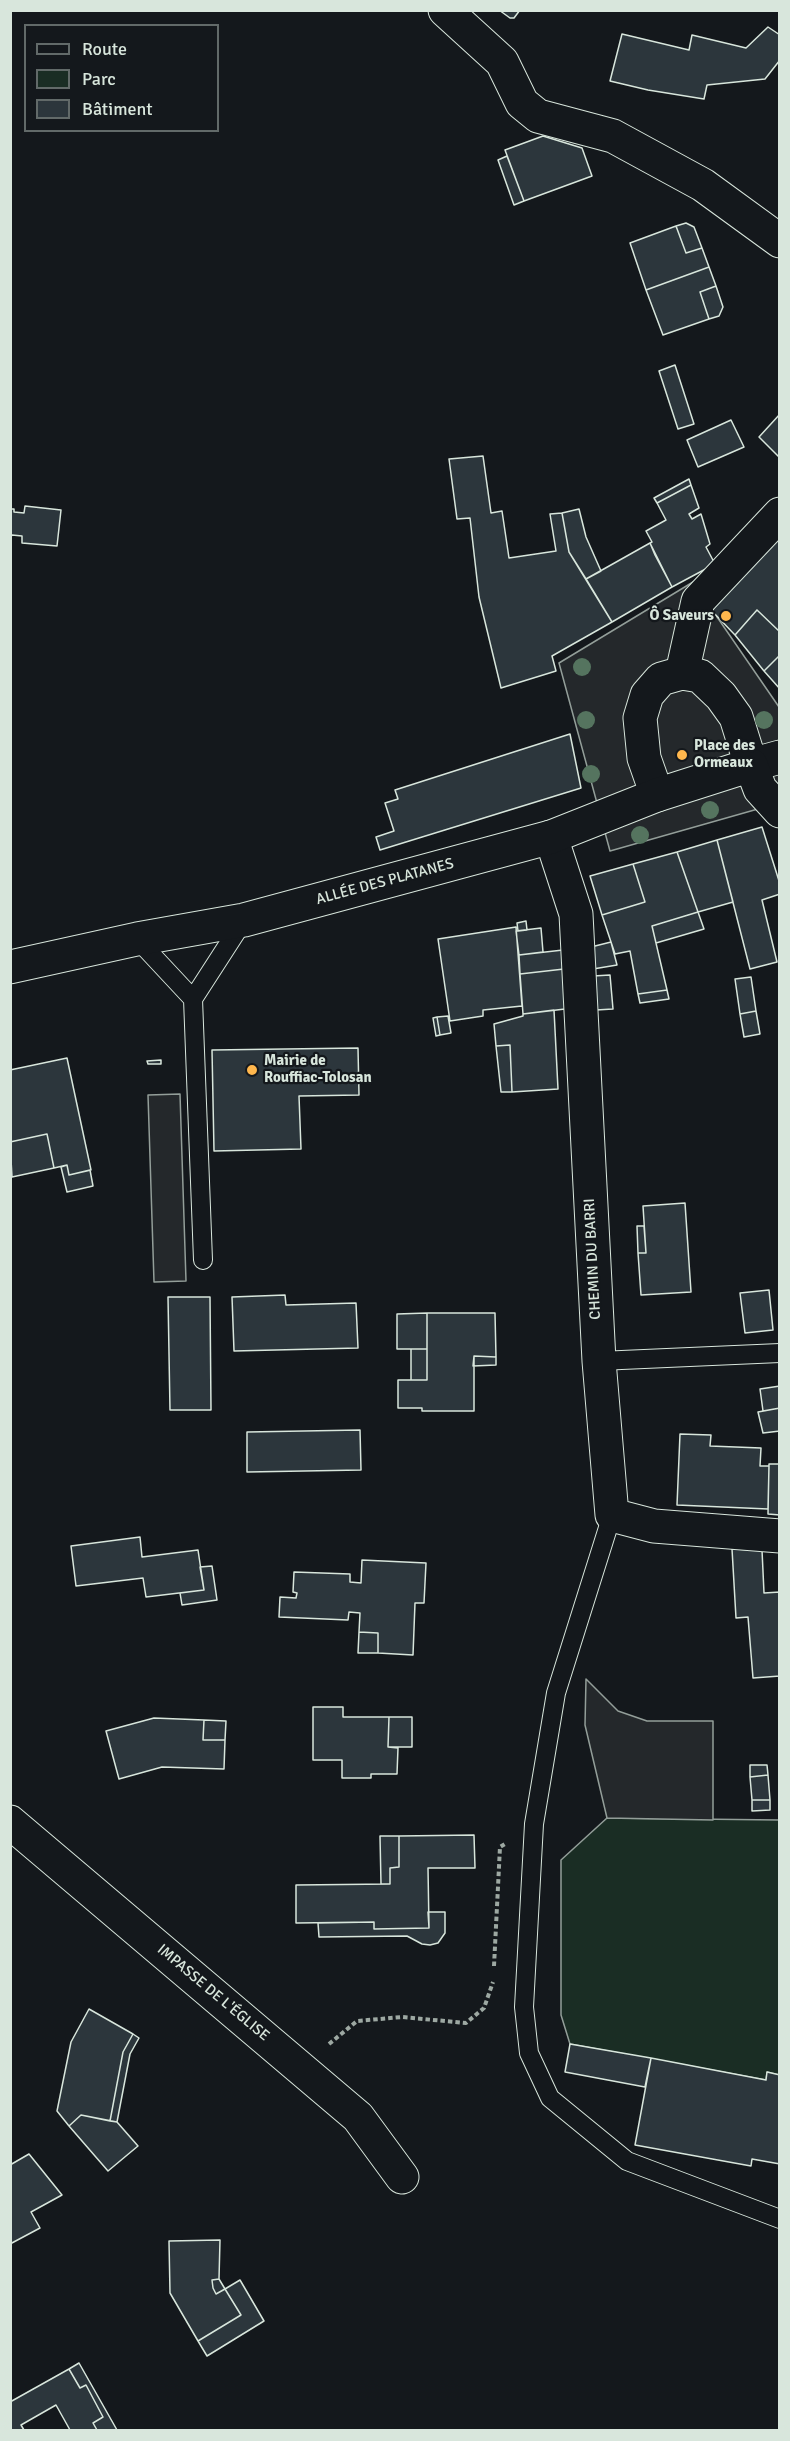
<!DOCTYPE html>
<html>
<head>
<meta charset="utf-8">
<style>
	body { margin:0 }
	#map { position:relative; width:790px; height:2441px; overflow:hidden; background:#14181c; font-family:Signika,sans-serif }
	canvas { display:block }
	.frame { position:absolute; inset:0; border:12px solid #d8e6dc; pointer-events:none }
	.legend { position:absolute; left:24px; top:24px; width:195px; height:108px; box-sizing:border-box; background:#14181c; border:2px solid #626a69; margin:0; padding:8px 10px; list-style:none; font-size:18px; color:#d8e6dc }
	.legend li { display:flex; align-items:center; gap:12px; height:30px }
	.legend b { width:30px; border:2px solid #626a69 }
</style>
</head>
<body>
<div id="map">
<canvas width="790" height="2441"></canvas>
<div class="frame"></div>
<ul class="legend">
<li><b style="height:8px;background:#14181c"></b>Route</li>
<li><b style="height:16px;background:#1a2d24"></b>Parc</li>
<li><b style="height:16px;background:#2c363c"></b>Bâtiment</li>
</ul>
</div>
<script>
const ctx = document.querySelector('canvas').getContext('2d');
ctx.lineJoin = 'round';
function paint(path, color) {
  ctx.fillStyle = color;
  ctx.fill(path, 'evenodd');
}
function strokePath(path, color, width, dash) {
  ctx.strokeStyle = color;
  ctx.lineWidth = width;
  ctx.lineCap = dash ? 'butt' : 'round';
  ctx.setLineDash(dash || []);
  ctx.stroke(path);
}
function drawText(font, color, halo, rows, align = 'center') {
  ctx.font = font + ' Signika,sans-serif';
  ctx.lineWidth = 4.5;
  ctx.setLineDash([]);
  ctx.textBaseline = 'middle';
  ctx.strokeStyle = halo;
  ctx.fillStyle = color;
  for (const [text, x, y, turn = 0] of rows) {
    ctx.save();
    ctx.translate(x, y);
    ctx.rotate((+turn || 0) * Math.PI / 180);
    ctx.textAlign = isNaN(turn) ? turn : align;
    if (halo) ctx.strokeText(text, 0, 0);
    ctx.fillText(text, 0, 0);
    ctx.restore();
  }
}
const green = new Path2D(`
	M607,1818L779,1820V2075L767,2072L766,2080L570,2044L561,2015V1860Z`);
const parking = new Path2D(`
	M693,582L779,707V803L610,851L559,663Z
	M180,1094L186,1281L154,1282L148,1095Z
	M586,1679L618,1711L647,1721H713V1820L607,1818L585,1725Z`);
const building = new Path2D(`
	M499,10H520L514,18H510Z
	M768,27L780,35V60L765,79L707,85L704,99L648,90L610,81L622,34L689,50L692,35L746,48Z
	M543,136L582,148L592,176L524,201L505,150Z
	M507,156L524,201L514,205L498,160Z
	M686,223L694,227L702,248L686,253L676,226Z
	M676,226L686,253L702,248L709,267L646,290L630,243Z
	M709,267L716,286L700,292L709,319L663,335L646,290Z
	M716,286L723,307L719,316L709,319L700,292Z
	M675,365L694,424L678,429L659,371Z
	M780,414V458L759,437Z
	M731,420L744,447L698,467L687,440Z
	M483,456L491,513L502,511L509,558L556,551L550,514L562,513L569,552L612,622L552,656L556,671L501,688L479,597L470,518L457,519L449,459Z
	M689,479L691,485L657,503L654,498Z
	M691,485L699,508L689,514L692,519L701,514L710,544L706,547L715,564L672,587L655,555L650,543L652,542L646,531L666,520L657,503Z
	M25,506L61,510L57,546L22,543V536L12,535L10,538V509H14V512L24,513Z
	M579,509L586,537L601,571L586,579L569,552L562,513Z
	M776,537L780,541V632L757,610L735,635L711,610Z
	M650,543L672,587L612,622L586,579Z
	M757,610L780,632V655L764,671L735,635Z
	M780,655V689L764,671Z
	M570,734L581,788L380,850L376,837L394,831L385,803L398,799L395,790Z
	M762,827L780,884V894L762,900L777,962L750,969L717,840Z
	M717,840L733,902L698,912L677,852Z
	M677,852L698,912L652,926L667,990L638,994L630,951L615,954L602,915L645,902L633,864Z
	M633,864L645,902L602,915L590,876Z
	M698,912L704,929L656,943L652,926Z
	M526,921L527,930L518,931L517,923Z
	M516,927L522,1006L483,1010V1016L450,1021L438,939Z
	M541,928L543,952L519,955L516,931Z
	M611,942L617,965L593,969L591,947Z
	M563,950L564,969L520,974L519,955Z
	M564,969L565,1009L523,1014L520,974Z
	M610,975L613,1009L596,1010L593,976Z
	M751,977L756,1011L740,1014L735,979Z
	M667,990L669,999L640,1003L638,994Z
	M554,1010L558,1089L512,1092L510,1045L496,1046L494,1024L523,1016V1014Z
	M756,1011L760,1034L744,1037L740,1014Z
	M448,1016L451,1033L440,1035L437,1017Z
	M437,1017L440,1035L436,1036L433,1018Z
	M510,1045L512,1092H501L496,1046Z
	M358,1048L359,1095L299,1096L301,1149L214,1151L212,1050Z
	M67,1058L91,1170L69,1175L67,1165L54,1168L47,1134L10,1142V1070Z
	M161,1060V1064H148L147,1061Z
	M47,1134L54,1168L12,1177L10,1142Z
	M67,1165L69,1175L90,1170L93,1186L67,1192L61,1167Z
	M685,1203L691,1292L641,1295L638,1253H646L643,1206Z
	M637,1226H644L646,1253H638Z
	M769,1290L773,1330L745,1333L740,1293Z
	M285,1295L286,1305L356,1303L358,1348L234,1351L232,1297Z
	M168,1297H210L211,1410H170Z
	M427,1313V1349H397V1314Z
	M427,1313H495L496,1357L474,1356V1411H422V1408H398V1380H427Z
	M411,1349H427V1380H411Z
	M474,1356L496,1357V1365L473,1366Z
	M780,1386V1408L763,1411L760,1389Z
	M780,1408V1431L763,1433L758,1412Z
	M360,1430L361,1470L247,1472V1432Z
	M680,1434L711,1435L710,1446L761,1448L760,1466H769L768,1509L677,1505Z
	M769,1464H780V1515L768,1514Z
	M140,1537L142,1557L198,1550L204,1590L146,1597L143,1578L76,1586L71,1546Z
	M732,1549L762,1550L764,1593L780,1592V1676L753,1678L748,1617L736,1618Z
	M362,1560L426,1563L424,1603H415L413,1655L378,1653V1633L359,1632L360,1613L349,1612L348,1620L279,1617L280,1597L296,1598L297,1593L293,1592L294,1572L350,1574V1582L361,1583Z
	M212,1566L217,1600L182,1605L180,1593L204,1590L200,1567Z
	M359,1632L378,1633V1653H358Z
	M313,1707H343V1717H389L388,1747L398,1748L397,1774H371V1778H342V1760H313Z
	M389,1717H412V1747H388Z
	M154,1718L204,1720L203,1740H225L224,1769L162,1767L119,1779L106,1731Z
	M204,1720L226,1721L225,1740H203Z
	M750,1765H767L768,1775L750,1777Z
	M768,1775L770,1800H752L750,1777Z
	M752,1800H770V1810L752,1811Z
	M474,1835L475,1868H428L429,1928L374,1929V1922L296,1923V1885L390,1884V1868L399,1867V1836Z
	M380,1836H399V1867L390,1868V1884H381Z
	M428,1912H445V1933L438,1943L430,1945L422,1944L407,1936L319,1937L318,1923L374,1922V1929L429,1928Z
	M89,2009L133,2034L123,2052L110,2121L81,2115L69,2126L57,2111L71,2042Z
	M133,2034L139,2038L130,2054L117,2122L110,2121L123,2052Z
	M570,2044L651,2058L645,2087L565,2072Z
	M651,2058L766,2080L767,2072L780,2075V2164L752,2159L751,2166L635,2145Z
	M81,2115L117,2122L138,2146L108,2171L69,2126Z
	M29,2154L62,2195L31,2212L40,2228L10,2244V2165Z
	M220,2240L219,2279L212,2280L213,2288L216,2294L225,2289L241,2315L198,2341L170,2293L169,2241Z
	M219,2279L225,2289L216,2294L213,2288L212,2280Z
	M240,2280L264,2321L207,2356L198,2341L241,2315L225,2289Z
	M79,2363L117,2430H97L93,2423L103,2417L86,2385L80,2388L69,2369Z
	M69,2369L80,2388L86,2385L103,2417L93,2423L97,2430H70L56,2405L21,2425L24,2430H10V2402Z`);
const path = new Path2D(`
	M494,1966L500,1847L505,1844
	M329,2044L357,2021L402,2017L466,2023L484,2008L493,1982`);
const service = new Path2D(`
	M137,939L193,999L203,1260
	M193,999L244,920
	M599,1361L780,1353
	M612,1515L556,1693L534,1824L524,2007L529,2053L550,2098L627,2161L780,2219`);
const minor = new Path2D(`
	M445,10L502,62L522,103L538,116L613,136L703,185L780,241
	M682,673L698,601L780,514
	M657,795L644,758L640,718L647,695L661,679L682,673L700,676L721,696L736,717L751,765L780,757
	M551,837L576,914L599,1361L612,1515L654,1526L780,1536
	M10,1822L358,2117L402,2177`);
const tertiary = new Path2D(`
	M10,967L137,939L244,920L551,837L657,795L751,765L760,789L780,811`);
const trees = [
	[582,667],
	[586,720],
	[764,720],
	[591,774],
	[710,810],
	[640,835]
];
const markers = [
	[726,616,6,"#ffb74d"],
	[682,755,6,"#ffb74d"],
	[252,1070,6,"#ffb74d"]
];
const poiNames = [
	["Ô Saveurs",714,616,"right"],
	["Place des",694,746],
	["Ormeaux",694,763],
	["Mairie de",264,1061],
	["Rouffiac-Tolosan",264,1078]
];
const streetNames = [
	["ALLÉE DES PLATANES",385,882,-15],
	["CHEMIN DU BARRI",593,1259,-93],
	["IMPASSE DE L'ÉGLISE",213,1993,40]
];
paint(green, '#1a2d24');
strokePath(green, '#939e99', 1.5);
paint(parking, '#24282b');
strokePath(parking, '#939e99', 1.5);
paint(building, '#2c363c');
strokePath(building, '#d8e6dc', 1.5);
strokePath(service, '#d8e6dc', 20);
strokePath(minor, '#d8e6dc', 35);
strokePath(tertiary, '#d8e6dc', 35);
strokePath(path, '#9da8a2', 4, [4.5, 3]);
strokePath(service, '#14181c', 18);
strokePath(minor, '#14181c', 33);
strokePath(tertiary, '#14181c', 33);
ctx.fillStyle = '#55745f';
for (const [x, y] of trees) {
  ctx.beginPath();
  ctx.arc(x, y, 9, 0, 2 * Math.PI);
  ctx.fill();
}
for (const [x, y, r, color] of markers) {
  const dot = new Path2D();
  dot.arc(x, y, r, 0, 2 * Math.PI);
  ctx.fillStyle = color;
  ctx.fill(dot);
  strokePath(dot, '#14181c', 2);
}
drawText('bold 15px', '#d8e6dc', '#14181c', poiNames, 'left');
drawText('15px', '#d8e6dc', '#14181c', streetNames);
</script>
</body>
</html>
